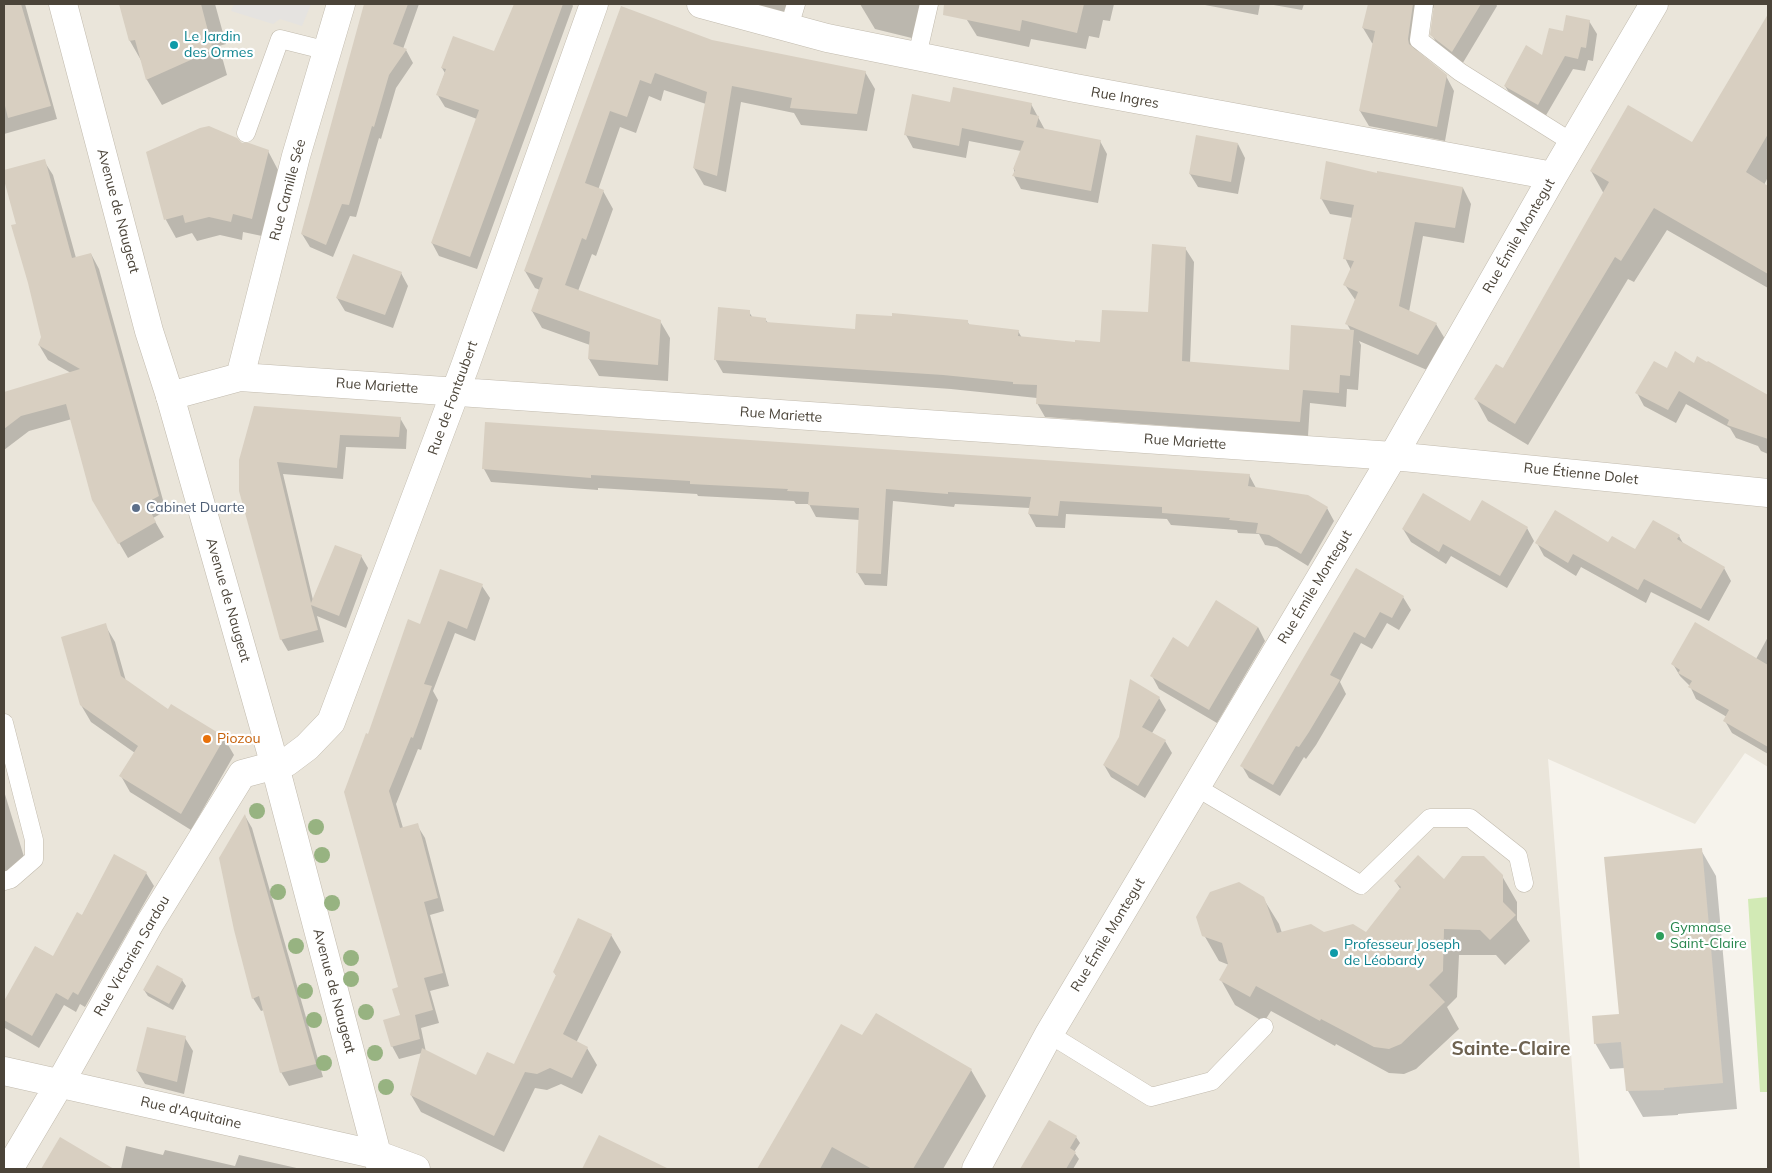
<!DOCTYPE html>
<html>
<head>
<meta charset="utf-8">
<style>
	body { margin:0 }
	#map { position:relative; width:1772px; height:1173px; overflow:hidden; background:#f6f3ec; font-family:Mulish,sans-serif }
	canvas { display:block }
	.frame { position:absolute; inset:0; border:5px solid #4b4439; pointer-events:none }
</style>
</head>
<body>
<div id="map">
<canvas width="1772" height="1173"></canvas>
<div class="frame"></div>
</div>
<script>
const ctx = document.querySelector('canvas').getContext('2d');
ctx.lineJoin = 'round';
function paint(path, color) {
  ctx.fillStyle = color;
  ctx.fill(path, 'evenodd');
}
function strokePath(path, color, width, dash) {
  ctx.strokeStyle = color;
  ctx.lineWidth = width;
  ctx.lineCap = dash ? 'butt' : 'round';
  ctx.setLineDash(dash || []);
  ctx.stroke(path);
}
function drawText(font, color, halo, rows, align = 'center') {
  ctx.font = font + ' Mulish,sans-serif';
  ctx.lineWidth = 4.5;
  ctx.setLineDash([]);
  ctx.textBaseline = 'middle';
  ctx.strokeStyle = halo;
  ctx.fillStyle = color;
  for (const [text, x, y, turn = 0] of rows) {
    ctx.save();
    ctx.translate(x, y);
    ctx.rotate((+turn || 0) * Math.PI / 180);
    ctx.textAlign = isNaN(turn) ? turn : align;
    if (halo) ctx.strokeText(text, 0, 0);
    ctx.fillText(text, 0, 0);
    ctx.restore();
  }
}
const residential = new Path2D(`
	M4,4H1768V767L1745,753L1695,824L1548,759L1580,1169H4Z`);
const green = new Path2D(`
	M1768,897V1092H1760L1748,899Z`);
const parking = new Path2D(`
	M234,4H311L302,26L280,19L273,24L231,11Z`);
const shadow = new Path2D(`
	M4,4H25L57,119L4,134Z
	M120,4H215L226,44L219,46L227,75L162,105L147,80L142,62L130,41Z
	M366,4H419L403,49L406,50L413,63L396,88L381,139L379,138L356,217L350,216L333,257L310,247L302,234Z
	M515,4H572L573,6L477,269L439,256L432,243L477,119L445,107L437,94L445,73L442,68L495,52Z
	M747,4H792L784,29Z
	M860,4H929L920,40L875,29Z
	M971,4H1114L1110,21L1103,20L1099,38L1089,36L1086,49L1031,39L1029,47L977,36L967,20Z
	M1204,4H1260L1258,15L1205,5Z
	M1268,4H1304L1302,10Z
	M1369,4H1496L1497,6L1461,66L1441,51L1432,35L1435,8L1429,9L1422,18L1417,52L1446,76L1454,91L1445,141L1369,126L1360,111L1374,44L1372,43L1363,28Z
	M621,8L711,41L865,72L875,89L867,131L801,125L794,113L741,102L726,192L704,185L694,168L706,104L664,90L661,101L649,96L636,133L620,127L598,190L603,191L613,209L596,256L592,254L578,291L660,321L670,338L668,381L599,376L589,359L590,345L542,328L532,311L540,290L535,288L525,271Z
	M1589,21L1597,34L1593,61L1588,60L1585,71L1573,69L1545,117L1513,99L1505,86L1543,57L1564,32Z
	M1757,35L1768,42V177L1764,185L1768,187V288L1667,230L1634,282L1628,279L1528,445L1488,421L1476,399L1503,369L1604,194L1591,171L1692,144Z
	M951,104H1031L1045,130L1100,141L1107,154L1098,203L1021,189L1014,176V169L1021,151L969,141L966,158L913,148L906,135Z
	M241,144L268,151L278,170L262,236L243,232L242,240L220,235L197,241L192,233L176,238L166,220L147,152Z
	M1238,144L1245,158L1238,194L1198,187L1190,174Z
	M44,161L53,175L76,258L91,254L99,269L166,511L153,518L164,537L128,558L94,500L72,419L29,431L4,450V393L71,373L48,360L39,345L43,337L18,225L4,175V172Z
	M1378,175L1463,188L1471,204L1464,243L1423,236L1409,312L1436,324L1445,339L1427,370L1359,341L1361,345L1358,390L1347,389L1346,407L1310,403L1308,436L1045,417L1037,403V398L951,389L723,373L715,359L749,312L753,318L765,319L768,323L856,330L967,321L970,326L1018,331L1022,338L1077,343H1101L1149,314L1185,248L1194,262L1190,363L1290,371L1351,331L1347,324L1356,301L1345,285L1351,270L1345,258L1353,218L1330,214L1321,198Z
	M401,273L408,286L393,328L345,311L337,298Z
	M1694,364L1768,398V454L1761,451L1758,446L1736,438L1730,428L1686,404L1676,423L1644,406L1637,393L1667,369Z
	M400,418L407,430L406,449L346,447L343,479L283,474L313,600L361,556L368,568L346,628L317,616L324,642L288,651L281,639L240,460Z
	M484,469L1249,475L1256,488L1327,508L1334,521L1308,566L1277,547L1265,545L1259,534L1238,533L1237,530L1171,525L1167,519L1066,514L1065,528L1036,527L1029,514L1030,508L955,504L954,507L893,501L887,586L865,585L857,572L860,520L816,517L809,504H796L794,501L698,496L697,494L598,488V490L491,482Z
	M1470,523L1527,528L1534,541L1507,588L1451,556L1446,564L1411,542L1403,529Z
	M1679,536L1684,545L1724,568L1731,581L1709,621L1651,592L1646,603L1581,567L1576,576L1544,556L1537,543L1609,544L1635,551Z
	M1357,570L1403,597L1411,610L1399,630L1387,623L1372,649L1361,643L1340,682L1346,694L1316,745L1306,759L1304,757L1280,796L1249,778L1242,766Z
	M482,586L490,598L475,641L455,633L433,691L438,700L421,750L418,749L396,804L403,828L417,825L425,838L444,911L430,915L449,986L430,991L439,1023L421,1028L426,1052L477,1077L514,1066L557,977L554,972L611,935L621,952L576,1043L587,1048L597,1065L582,1094L561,1084L547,1090L535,1088L504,1152L421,1112L411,1095L422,1053L399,1059L392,1046L402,1015L400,988L369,735L421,625Z
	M105,625L115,642L126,681L168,711L224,738L234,755L191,830L130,792L121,776L135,753L91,722L81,705Z
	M1258,627L1265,641L1217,723L1159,689L1152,676L1189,648Z
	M1768,637V754L1732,733L1725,721L1727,717L1696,699L1690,686L1680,676L1673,664L1756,659Z
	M1159,698L1166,710L1152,733L1165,741L1172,753L1145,798L1111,777L1104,765Z
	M4,791L28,870L4,877Z
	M245,816L252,828L323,1077L289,1086L281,1072L264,1010L261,1011L253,998Z
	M1701,850L1716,876L1737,1109L1678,1114V1115L1643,1117L1628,1091L1625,1068L1610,1069L1595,1043L1620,1015Z
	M114,856L146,873L154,886L85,1007L80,1004L76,1012L64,1005L39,1048L5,1028L4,1004L36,947L53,957L82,916Z
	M1502,876L1517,902V920L1530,941L1505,965L1496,955H1459L1457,997L1447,1007L1459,1029L1416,1069L1404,1074L1389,1073L1336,1044L1335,1046L1271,1011L1264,1022L1235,1005L1221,980L1229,965L1219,961L1204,935L1263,898L1279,924L1282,933L1366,934L1401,890L1395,881H1444Z
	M182,980L186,986L173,1010L148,996L144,990Z
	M842,1026L862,1037L971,1070L986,1096L943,1169H759Z
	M185,1038L193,1051L184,1094L145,1084L137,1071Z
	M599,1137L643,1165L641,1169H583Z
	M1076,1137L1080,1143L1074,1152L1079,1159L1073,1169H1025L1023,1166Z
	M61,1139L112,1169H43Z
	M126,1146L163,1155L165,1150L235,1166L239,1155L301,1169H121Z`);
const building = new Path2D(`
	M4,4H21L51,106L8,118L4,102Z
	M119,4H201L213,50L146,80L135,40L129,41Z
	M364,4H408L393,44L407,49L389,75L374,127L372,126L349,205L342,204L326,245L301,234Z
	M514,4H563L470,257L431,243L479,110L436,95L446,69L441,68L453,36L494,51Z
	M944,4H1084L1077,33L1022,20L1020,31L943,15Z
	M1368,4H1413L1408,39L1409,44L1447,75L1437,127L1359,111L1375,31L1362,28Z
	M1434,4H1481L1452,52L1430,35Z
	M621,6L712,40L866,71L857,114L790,108L792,98L732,86L717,176L693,168L707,92L655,73L651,84L640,80L627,117L610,111L585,183L604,190L586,240L582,238L565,285L661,320L658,365L588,359L590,332L531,311L543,278L524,271Z
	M1768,14V134L1746,172L1768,186V274L1654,208L1621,261L1615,257L1515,424L1474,399L1496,364L1503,368L1609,182L1590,171L1628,105L1692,142Z
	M1566,15L1590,20L1586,48L1581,47L1578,59L1565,56L1538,105L1504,86L1526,45L1542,55L1549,28L1563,31Z
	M953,87L1032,103L1030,114L1039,116L1036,127L1101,140L1091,191L1012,176L1015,170L1013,169L1024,141L962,128L959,146L904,135L912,94L950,102Z
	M209,126L237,138L242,143H249L269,150L252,219L233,214L231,222L209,217L185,223L183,215L164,220L146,152L200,128Z
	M1196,135L1238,143L1231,182L1189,174Z
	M45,159L72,258L91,253L159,496L146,503L156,522L118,544L92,500L66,404L21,416L4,429V392L80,369L38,345L41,337L28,283L11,225L16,224L4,180V170Z
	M1326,161L1377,173V171L1463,187L1455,228L1415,222L1399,306L1437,323L1418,355L1345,324L1358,292L1343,285L1354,261L1343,259L1354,205L1320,199Z
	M1152,244L1186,247L1182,361L1289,370L1291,325L1354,330L1350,376L1340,375L1339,393L1303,390L1300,422L1036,404L1037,385L1013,384V382L943,375L714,360L718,307L750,310V316L766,318V322L855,329L856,314L892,316V313L968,320V324L1019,330L1018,336L1075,342V340L1100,342L1102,310L1148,312Z
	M353,254L402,272L385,315L336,298Z
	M1675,351L1694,363L1697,356L1707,362L1708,361L1768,395V439L1727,425L1729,420L1679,391L1668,410L1635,393L1654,361L1667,368Z
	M254,406L401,417L399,437L340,435L337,468L277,462L311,603L335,545L362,555L339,616L311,605L318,630L280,640L239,491V460Z
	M485,422L1250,474L1248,486L1308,495L1328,507L1301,554L1269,535L1256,533L1258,523L1229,520L1230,518L1162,513V507L1060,501L1058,516L1028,514L1031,497L948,492V494L886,489L881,574L856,573L859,508L808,505L809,492L787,491L788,489L690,484V481L591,475V478L482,469Z
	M1423,493L1470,521L1482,500L1528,527L1500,576L1443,544L1439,552L1402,529Z
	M1555,510L1608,542L1612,536L1635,549L1653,520L1680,535L1677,539L1725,567L1701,609L1644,579L1638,590L1573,554L1568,563L1535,543Z
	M1356,568L1404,596L1392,618L1380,612L1365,638L1354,632L1330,675L1340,680L1309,732L1299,747L1296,746L1273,785L1240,766Z
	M440,569L483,584L467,629L448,621L424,684L432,686L413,738L411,737L389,791L400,828L418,823L438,898L424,902L443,973L424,978L433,1010L415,1015L420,1039L391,1047L383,1020L400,1015L392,989L398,987L344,792L366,733L368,734L408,619L420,624Z
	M1216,600L1258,627L1209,710L1150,676L1173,637L1188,647Z
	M1695,622L1768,665V747L1723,721L1729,710L1688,687L1692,681L1678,673L1680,670L1671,664Z
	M106,623L121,676L168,709L171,704L225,737L181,814L119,776L138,746L80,705L61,637Z
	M1130,679L1160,697L1142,727L1166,740L1138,786L1103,765L1119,737Z
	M245,814L316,1064L280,1073L259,996L252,999L234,930L219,858Z
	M1702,848L1723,1083L1664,1088V1090L1626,1091L1621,1042L1594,1044L1592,1016L1619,1014L1604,857Z
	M114,854L147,872L78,995L73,992L68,1000L56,993L32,1036L4,1020V1001L35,946L53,956L77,912L82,915Z
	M1418,855L1444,879L1462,856H1484L1503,875V902L1516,915L1490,940L1480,930L1444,929L1443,971L1429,985L1445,1002L1401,1044L1389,1049L1374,1047L1321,1019L1320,1021L1256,986L1250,997L1219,980L1228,964L1222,943L1202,936L1196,917L1210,892L1239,882L1264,897L1277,933L1311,924L1324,932L1353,924L1366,932L1401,887L1394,881Z
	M578,918L612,934L563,1034L588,1047L572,1078L550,1068L537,1074L525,1072L494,1136L410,1095L422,1048L476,1075L487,1052L514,1064L556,975L553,972Z
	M157,965L183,979L169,1004L143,990Z
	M876,1013L972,1069L913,1169H872L832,1147L820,1169H757L841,1024L862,1035Z
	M147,1027L186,1036L177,1082L136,1071Z
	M1049,1120L1077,1136L1070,1148L1076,1152L1066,1169H1020Z
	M599,1135L669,1169H582Z
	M60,1137L114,1169H41Z`);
const service = new Path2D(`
	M1424,4L1419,40L1460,72L1573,143
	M789,27L796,4
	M917,56L929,4
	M246,133L280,39L328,51
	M4,723L34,840V859L11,879L4,881
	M1196,787L1361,885L1430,818H1470L1518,856L1524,883
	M1049,1034L1151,1097L1212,1081L1264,1027`);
const minor = new Path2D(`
	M701,4L827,38L1075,88L1553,176
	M240,377L296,156L341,4
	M170,396L240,377L1393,456L1768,493
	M4,1071L378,1155
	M9,1169L60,1083L150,923L242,774L287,762L307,747L331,722L465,366L594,4
	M976,1169L1049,1034L1393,456L1553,176L1654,4`);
const tertiary = new Path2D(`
	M63,4L149,331L170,396L275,766L381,1169
	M378,1155L416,1169`);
const trees = [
	[257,811],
	[316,827],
	[322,855],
	[278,892],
	[332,903],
	[296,946],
	[351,958],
	[351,979],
	[305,991],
	[366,1012],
	[314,1020],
	[375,1053],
	[324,1063],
	[386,1087]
];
const markers = [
	[174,45,5,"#0f9aa8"],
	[136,508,5,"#5c6f8a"],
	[207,739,5,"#e8710a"],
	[1660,936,5,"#2e9e5b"],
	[1334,953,5,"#0f9aa8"]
];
const cultureNames = [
	["Le Jardin",184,37],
	["des Ormes",184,53],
	["Professeur Joseph",1344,945],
	["de Léobardy",1344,961]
];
const streetNames = [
	["Rue Ingres",1125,98,10],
	["Rue Camille Sée",288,190,-75],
	["Avenue de Naugeat",118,211,75],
	["Rue Émile Montegut",1519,236,-60],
	["Rue Mariette",377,386,4],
	["Rue de Fontaubert",453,398,-70],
	["Rue Mariette",781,415,4],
	["Rue Mariette",1185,442,4],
	["Rue Étienne Dolet",1581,474,6],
	["Rue Émile Montegut",1315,587,-59],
	["Avenue de Naugeat",228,600,74],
	["Rue Émile Montegut",1108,935,-59],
	["Rue Victorien Sardou",132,956,-60],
	["Avenue de Naugeat",334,991,75],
	["Rue d'Aquitaine",191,1113,13]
];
const serviceNames = [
	["Cabinet Duarte",146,508]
];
const foodNames = [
	["Piozou",217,739]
];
const leisureNames = [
	["Gymnase",1670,928],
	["Saint-Claire",1670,944]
];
const districtNames = [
	["Sainte-Claire",1511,1049]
];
paint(residential, '#eae5da');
paint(green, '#d2eab5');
paint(parking, '#e5e3e0');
paint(shadow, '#0003');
paint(building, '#d8cfc1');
strokePath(service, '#c2bbae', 19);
strokePath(minor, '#c2bbae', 29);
strokePath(tertiary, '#c2bbae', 29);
strokePath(service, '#fff', 18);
strokePath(minor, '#fff', 28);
strokePath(tertiary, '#fff', 28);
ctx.fillStyle = '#97b381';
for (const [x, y] of trees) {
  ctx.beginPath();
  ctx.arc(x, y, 8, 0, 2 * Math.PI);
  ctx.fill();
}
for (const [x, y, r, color] of markers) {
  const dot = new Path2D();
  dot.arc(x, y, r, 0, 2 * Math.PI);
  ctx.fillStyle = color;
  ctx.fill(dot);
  strokePath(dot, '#fff', 2);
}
drawText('14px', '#0d838f', '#fff', cultureNames, 'left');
drawText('14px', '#4b4439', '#fff', streetNames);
drawText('14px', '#4e5e75', '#fff', serviceNames, 'left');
drawText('14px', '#c56008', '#fff', foodNames, 'left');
drawText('14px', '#27864d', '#fff', leisureNames, 'left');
drawText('bold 19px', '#6e6250', '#fff', districtNames);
</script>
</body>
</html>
